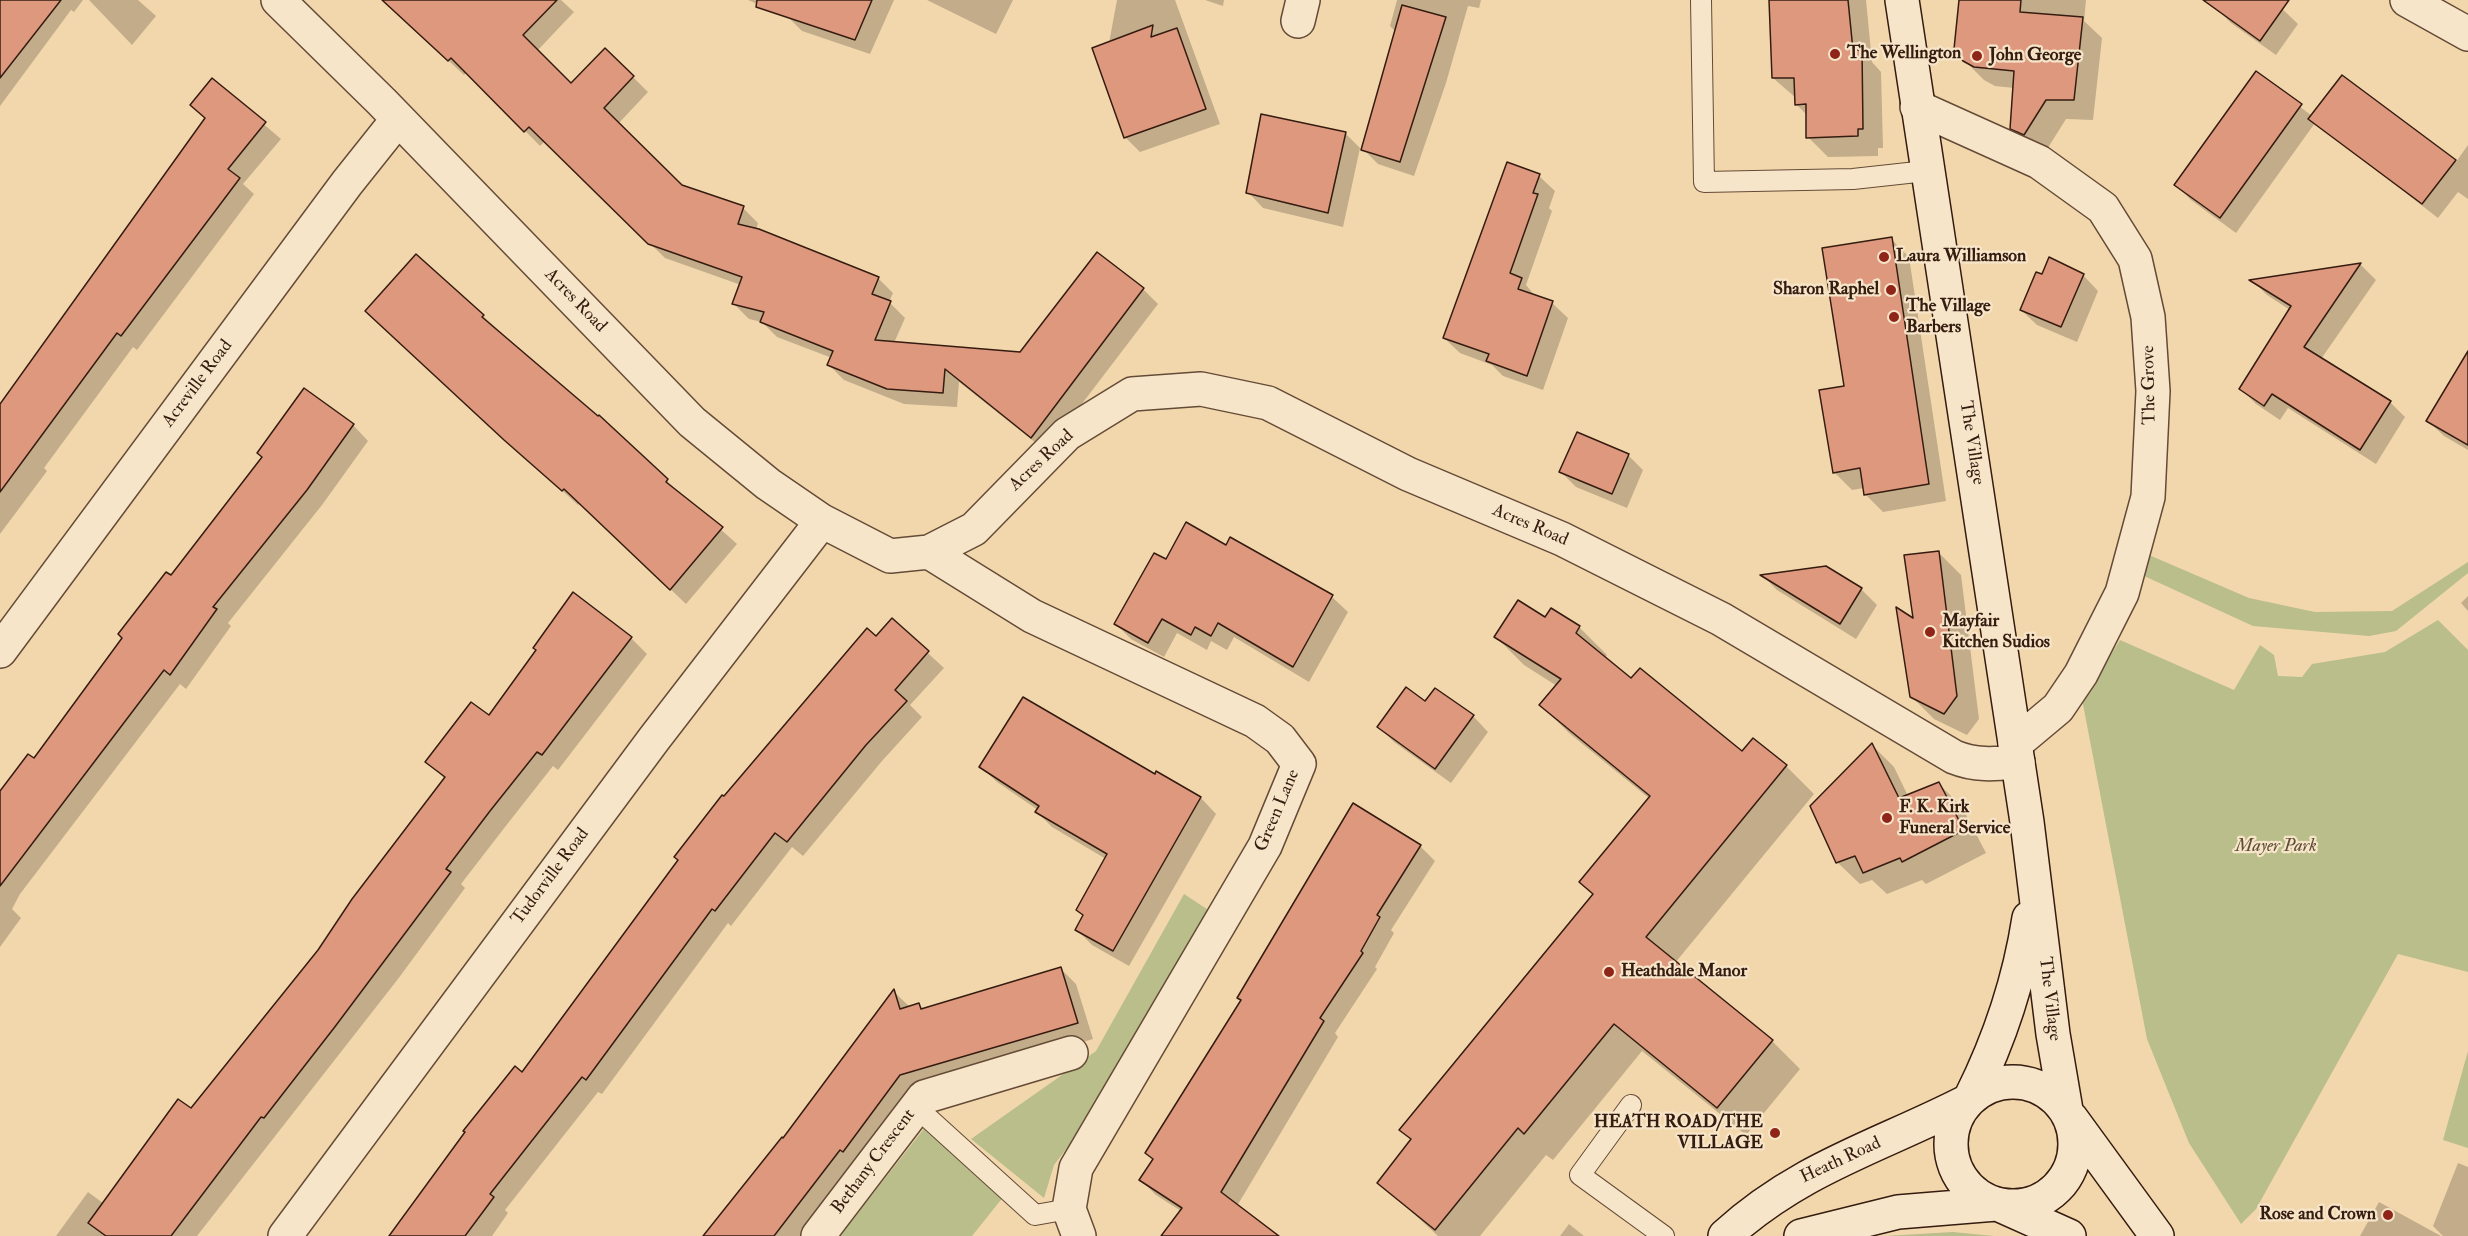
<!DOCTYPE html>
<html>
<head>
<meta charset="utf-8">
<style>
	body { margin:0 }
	canvas { display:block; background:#f3d7ac }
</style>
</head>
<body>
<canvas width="2468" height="1236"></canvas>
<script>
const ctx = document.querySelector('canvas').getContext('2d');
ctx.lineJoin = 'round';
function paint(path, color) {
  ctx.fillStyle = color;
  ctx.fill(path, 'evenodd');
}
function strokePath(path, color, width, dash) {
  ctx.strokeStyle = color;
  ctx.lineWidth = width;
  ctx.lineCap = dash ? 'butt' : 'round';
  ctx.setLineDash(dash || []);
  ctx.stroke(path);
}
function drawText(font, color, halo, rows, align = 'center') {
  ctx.font = font + ' "IM FELL Double Pica",serif';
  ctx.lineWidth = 4.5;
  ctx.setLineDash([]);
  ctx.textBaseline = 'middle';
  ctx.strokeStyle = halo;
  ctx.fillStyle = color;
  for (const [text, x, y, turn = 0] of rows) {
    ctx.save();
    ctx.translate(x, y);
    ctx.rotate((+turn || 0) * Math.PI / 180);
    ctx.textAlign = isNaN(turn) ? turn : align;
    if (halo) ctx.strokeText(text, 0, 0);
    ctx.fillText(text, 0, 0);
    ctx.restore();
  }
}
const green = new Path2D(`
	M2149,555L2249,598L2315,612L2392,611L2468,562V573L2396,631L2369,636L2253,626L2142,575Z
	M2438,620L2468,650V972L2398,954L2256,1209L2241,1224L2189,1143L2147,1039L2082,699L2120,640L2234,690L2260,645L2274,655L2278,676L2302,677L2312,664L2385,652Z
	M1184,894L1213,913L1124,1073L1054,1165L1044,1198L971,1139L1096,1051Z
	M2468,1051V1148L2443,1140Z
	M926,1126L1004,1196L972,1236H840Z
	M1953,1232L1994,1236H1883H1884Z`);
const shadow = new Path2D(`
	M0,0H83L74,12L71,10L0,106Z
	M89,0H138L156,16L132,45Z
	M399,0H561L574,12L537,51L571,85L633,77L648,92L618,124L681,186L743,208L758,223L756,230L878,278L893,293L889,302L905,318L894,343L1020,354L1143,289L1158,304L1046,451L959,382L957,407L904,404L844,380L829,365L832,358L777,337L762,322L749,319L734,304L741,285L665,258L545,141L540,146L467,72L464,75L409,24Z
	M748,0H894L870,54L802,31L788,17Z
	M927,0H1013L996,34Z
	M1117,0H1175L1220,124L1140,152L1125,137L1109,43Z
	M1205,0H1224L1223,6Z
	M1397,0H1481L1479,8L1468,6L1446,83L1414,176L1378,164L1363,149L1396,32L1390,26Z
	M1771,0H1866L1872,62L1881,72L1883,148H1878V156L1828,157L1808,137V116L1796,104V98L1773,78Z
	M1959,0H2086L2084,21L2102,38L2093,120L2066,119L2044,154L2032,148L2012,128L2014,88L1995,86L1984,80L1964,60Z
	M2222,0H2273L2298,24L2276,55L2231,23L2216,8Z
	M2256,73L2312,116L2342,77L2456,162L2468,145V199L2458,192L2438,218L2315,123L2236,233L2191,200L2176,185Z
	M212,80L281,139L243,184L254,194L137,350L133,347L44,468L47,471L0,534V406L206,119Z
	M1345,133L1360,148L1343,227L1263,208L1248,192Z
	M1539,176L1555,191L1549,208L1552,211L1526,285L1536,297L1552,303L1568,318L1543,390L1503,376L1492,365L1460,353L1444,338Z
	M1891,239L1909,257L1946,501L1883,512L1865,494L1864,488L1852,490L1834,472L1845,387Z
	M2361,265L2376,280L2321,359L2390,402L2405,417L2376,464L2288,408L2280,420L2256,404L2241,389L2290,310L2267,295L2253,281Z
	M2083,275L2098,291L2077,342L2037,325L2021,310Z
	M483,316L737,544L686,604L580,503L578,505L382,327Z
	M2468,385V450L2444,436L2428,421Z
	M353,425L368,441L322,505L228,623L231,626L186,689L180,684L20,894L12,909L21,918L0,947V794L34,760L171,578Z
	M1628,455L1643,470L1627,508L1576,487L1561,472Z
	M1231,539L1332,597L1348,612L1309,682L1234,637L1227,650L1211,641L1207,650L1177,633L1164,657L1131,639L1116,624L1166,561L1227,547Z
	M1938,552L1961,575L1979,719L1967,735L1934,719L1911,696L1915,620Z
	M1826,568L1861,589L1877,605L1856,639L1777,590L1763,576Z
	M573,594L631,638L647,654L558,770L553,766L505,827L461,884L465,888L398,979L197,1236H56L88,1192L103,1203L191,1110L319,950L445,779L427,762L490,717L538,650Z
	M2468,596V611L2461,603Z
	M1546,619L1579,627L1607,655L1605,658L1632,680L1742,753L1786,766L1814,794L1675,963L1772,1041L1800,1069L1746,1135L1642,1051L1553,1160L1546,1155L1480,1236H1438L1379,1182L1412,1141L1401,1130L1594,895L1581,882L1650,799L1569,733L1541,705L1557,686L1524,665L1496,637Z
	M892,620L944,668L910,705L922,717L882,761L803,856L792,847L731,926L728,923L602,1094L598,1092L505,1210L508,1213L492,1236H391L522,1074L724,798Z
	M1426,703L1473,716L1488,732L1451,783L1394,742L1379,727Z
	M1872,745L1894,767L1908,796L1939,784L1962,807L1986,853L1926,884L1922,880L1887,894L1872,880L1860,884L1837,862Z
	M981,767L1156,776L1157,773L1201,798L1216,814L1129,966L1092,945L1076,929L1084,916L1106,859L1052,827L1037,812L1038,810L997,782Z
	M1420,846L1435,861L1391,930L1394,933L1375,967L1377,969L1335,1033L1338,1037L1237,1206L1276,1236H1163L1181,1211L1156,1195L1141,1180L1154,1160L1147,1153L1242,1001L1239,998Z
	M1061,969L1076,984L1093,1039L915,1090L801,1236H704L784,1140L894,992L910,1007L919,1005L924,1010Z
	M2458,1163L2468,1167V1236H2443L2433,1226Z
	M2379,1202L2441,1236H2360Z
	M1569,1224L1584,1236H1560Z`);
const building = new Path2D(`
	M0,0H61L0,78Z
	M382,0H557L523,35L571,83L605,48L634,76L604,108L682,185L744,206L738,224L759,229L879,277L872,294L891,301L875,340L1020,352L1097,252L1144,288L1031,438L945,369L943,393L887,389L827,365L833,351L760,322L764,312L732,304L742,277L648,244L529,127L524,132L451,58L448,61Z
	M757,0H872L855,40L756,7Z
	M1769,0H1848L1853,50H1862L1863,129H1858V136L1806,138V104L1795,105L1794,78H1772Z
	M1959,0H2021L2020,12L2083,17L2074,100H2046L2024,135L2010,129L2014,71L1974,67L1963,61L1954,49Z
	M2203,0H2289L2260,41Z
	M1402,5L1446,17L1400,162L1361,150Z
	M1153,25L1151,37L1177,28L1206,109L1124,138L1092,48Z
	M2256,71L2302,104L2220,218L2174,185Z
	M2342,75L2456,160L2422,204L2308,119Z
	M212,78L266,122L228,169L240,178L121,336L117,333L0,492V404L205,118L190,105Z
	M1261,114L1346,132L1328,213L1246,193Z
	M1507,162L1540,174L1533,193L1538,194L1510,273L1522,278L1518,289L1553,301L1527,376L1486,361L1489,354L1443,338Z
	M1892,237L1929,484L1864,495L1860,468L1833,473L1819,390L1844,386L1822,248Z
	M416,254L484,315L482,317L598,416L599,415L668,479L666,482L723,527L670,590L564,489L562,491L504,440L365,311Z
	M2049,257L2084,274L2061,327L2020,310L2036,272L2042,274Z
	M2361,263L2304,347L2391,401L2360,450L2272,394L2264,406L2239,389L2291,306L2249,280Z
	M2468,351V445L2426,421Z
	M304,388L354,424L307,490L213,607L217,609L170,675L164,670L0,886V791L28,754L34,758L122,638L118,634L166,572L171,575L262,457L257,453Z
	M1577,432L1629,454L1612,494L1559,472Z
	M1186,522L1226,545L1230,537L1333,595L1293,667L1218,623L1211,636L1195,627L1191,635L1162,619L1148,643L1114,624L1154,553L1166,559Z
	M1939,551L1957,696L1944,714L1910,697L1896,607L1913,618L1904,555Z
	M1826,566L1862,588L1840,624L1760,575Z
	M573,592L632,637L542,755L537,752L490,811L446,869L451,872L334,1028L264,1118L261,1117L171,1236H106L88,1223L178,1099L191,1108L318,950L352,899L445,777L425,762L471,702L489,715L536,650L533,648Z
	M1518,600L1545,617L1551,608L1580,626L1576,633L1631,678L1640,668L1742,751L1753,738L1787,765L1646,937L1773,1040L1717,1108L1614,1024L1524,1134L1518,1128L1435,1230L1377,1183L1411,1139L1399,1130L1593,894L1579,882L1650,796L1539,705L1561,679L1494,637Z
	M892,618L929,651L895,690L907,701L866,745L787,842L775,833L715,911L712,909L586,1080L582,1077L490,1194L494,1197L465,1236H389L465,1132L463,1131L515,1066L522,1072L678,860L674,857L722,795L724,796L867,628L876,636Z
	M1406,687L1425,701L1435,688L1474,715L1435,769L1377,727Z
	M1023,697L1155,774L1156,771L1201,797L1113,951L1075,930L1083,915L1076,910L1107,854L1035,812L1039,806L979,767Z
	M1872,743L1899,798L1939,782L1964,830L1902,862L1900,858L1863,873L1855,856L1836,863L1810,806Z
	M1353,803L1421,845L1377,915L1380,917L1361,951L1363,953L1320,1018L1324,1021L1221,1192L1279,1236H1161L1182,1208L1139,1180L1153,1159L1145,1153L1241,1000L1237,998Z
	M1061,967L1078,1023L900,1075L843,1152L840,1150L774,1236H703L782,1137L783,1138L894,989L900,1009L919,1003L921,1009Z`);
const lane = new Path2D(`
	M1701,0L1704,182L1853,179L1926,171
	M1631,1105L1580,1175L1664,1236
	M916,1107L1035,1215L1069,1209`);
const street = new Path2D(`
	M278,0L382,102L692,422L768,484L822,521L890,556L929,552L974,529L1067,434L1132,394L1201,389L1268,403L1408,474L1562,539L1721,619L1954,757C1976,766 1995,764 2018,762
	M2407,0L2468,34
	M1298,21L1303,0
	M1917,107L2039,162L2103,208L2135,259L2148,317L2153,391L2148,497L2122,593L2081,674L2058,708L2015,744
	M929,552L1032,616L1255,721L1280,739L1299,764L1265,846L1076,1168L1069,1209L1079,1236
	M0,651L347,183L398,119
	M285,1236L654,739L822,521
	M818,1236L924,1097L1071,1053`);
const secondary = new Path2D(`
	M1902,0L2027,822L2053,1034L2066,1110
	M1951 1144a62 62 0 1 1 124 0a62 62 0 1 1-124 0Z
	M1971,1097C2000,1039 2019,983 2029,918
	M2071,1118L2157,1236
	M2002,1206L2069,1236
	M1725,1236C1799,1168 1880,1146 1966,1102
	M1801,1236L1898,1212L1996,1204`);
const markers = [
	[1835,54,6,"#8f2418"],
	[1977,56,6,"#8f2418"],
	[1884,257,6,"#8f2418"],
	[1891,290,6,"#8f2418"],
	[1894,317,6,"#8f2418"],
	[1930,632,6,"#8f2418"],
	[1887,818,6,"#8f2418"],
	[1609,972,6,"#8f2418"],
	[1775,1133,6,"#8f2418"],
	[2388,1215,6,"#8f2418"]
];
const poiNames = [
	["The Wellington",1847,54],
	["John George",1989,56],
	["Laura Williamson",1896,257],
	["Sharon Raphel",1879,290,"right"],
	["The Village",1906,307],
	["Barbers",1906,328],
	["Mayfair",1942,622],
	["Kitchen Sudios",1942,643],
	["F. K. Kirk",1899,808],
	["Funeral Service",1899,829],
	["Heathdale Manor",1621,972],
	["HEATH ROAD/THE",1763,1123,"right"],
	["VILLAGE",1763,1144,"right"],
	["Rose and Crown",2376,1215,"right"]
];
const streetNames = [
	["Acres Road",575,301,46],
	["Acreville Road",198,384,-53],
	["The Grove",2150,385,-91],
	["The Village",1971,443,81],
	["Acres Road",1042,461,-43],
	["Acres Road",1530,526,23],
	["Green Lane",1278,811,-67],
	["Tudorville Road",551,877,-53],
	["The Village",2049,999,83],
	["Heath Road",1841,1161,-25],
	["Bethany Crescent",874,1162,-53]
];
const parkNames = [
	["Mayer Park",2276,847]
];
paint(green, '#b9be8a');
paint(shadow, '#0003');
paint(building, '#dd987e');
strokePath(building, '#351c10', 1.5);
strokePath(lane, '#644b37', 22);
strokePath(street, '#644b37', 36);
strokePath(secondary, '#351c10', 36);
strokePath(lane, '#f7e5c9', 20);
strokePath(street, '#f7e5c9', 33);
strokePath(secondary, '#f7e5c9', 33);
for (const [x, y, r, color] of markers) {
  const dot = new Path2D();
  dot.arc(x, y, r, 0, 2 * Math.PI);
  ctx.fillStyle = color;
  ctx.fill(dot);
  strokePath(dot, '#f7e5c9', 2);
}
drawText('bold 18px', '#351c10', '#f7e5c9', poiNames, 'left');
drawText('18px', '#351c10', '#f7e5c9', streetNames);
drawText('italic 18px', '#5d4d35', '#f7e5c9', parkNames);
</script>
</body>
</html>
